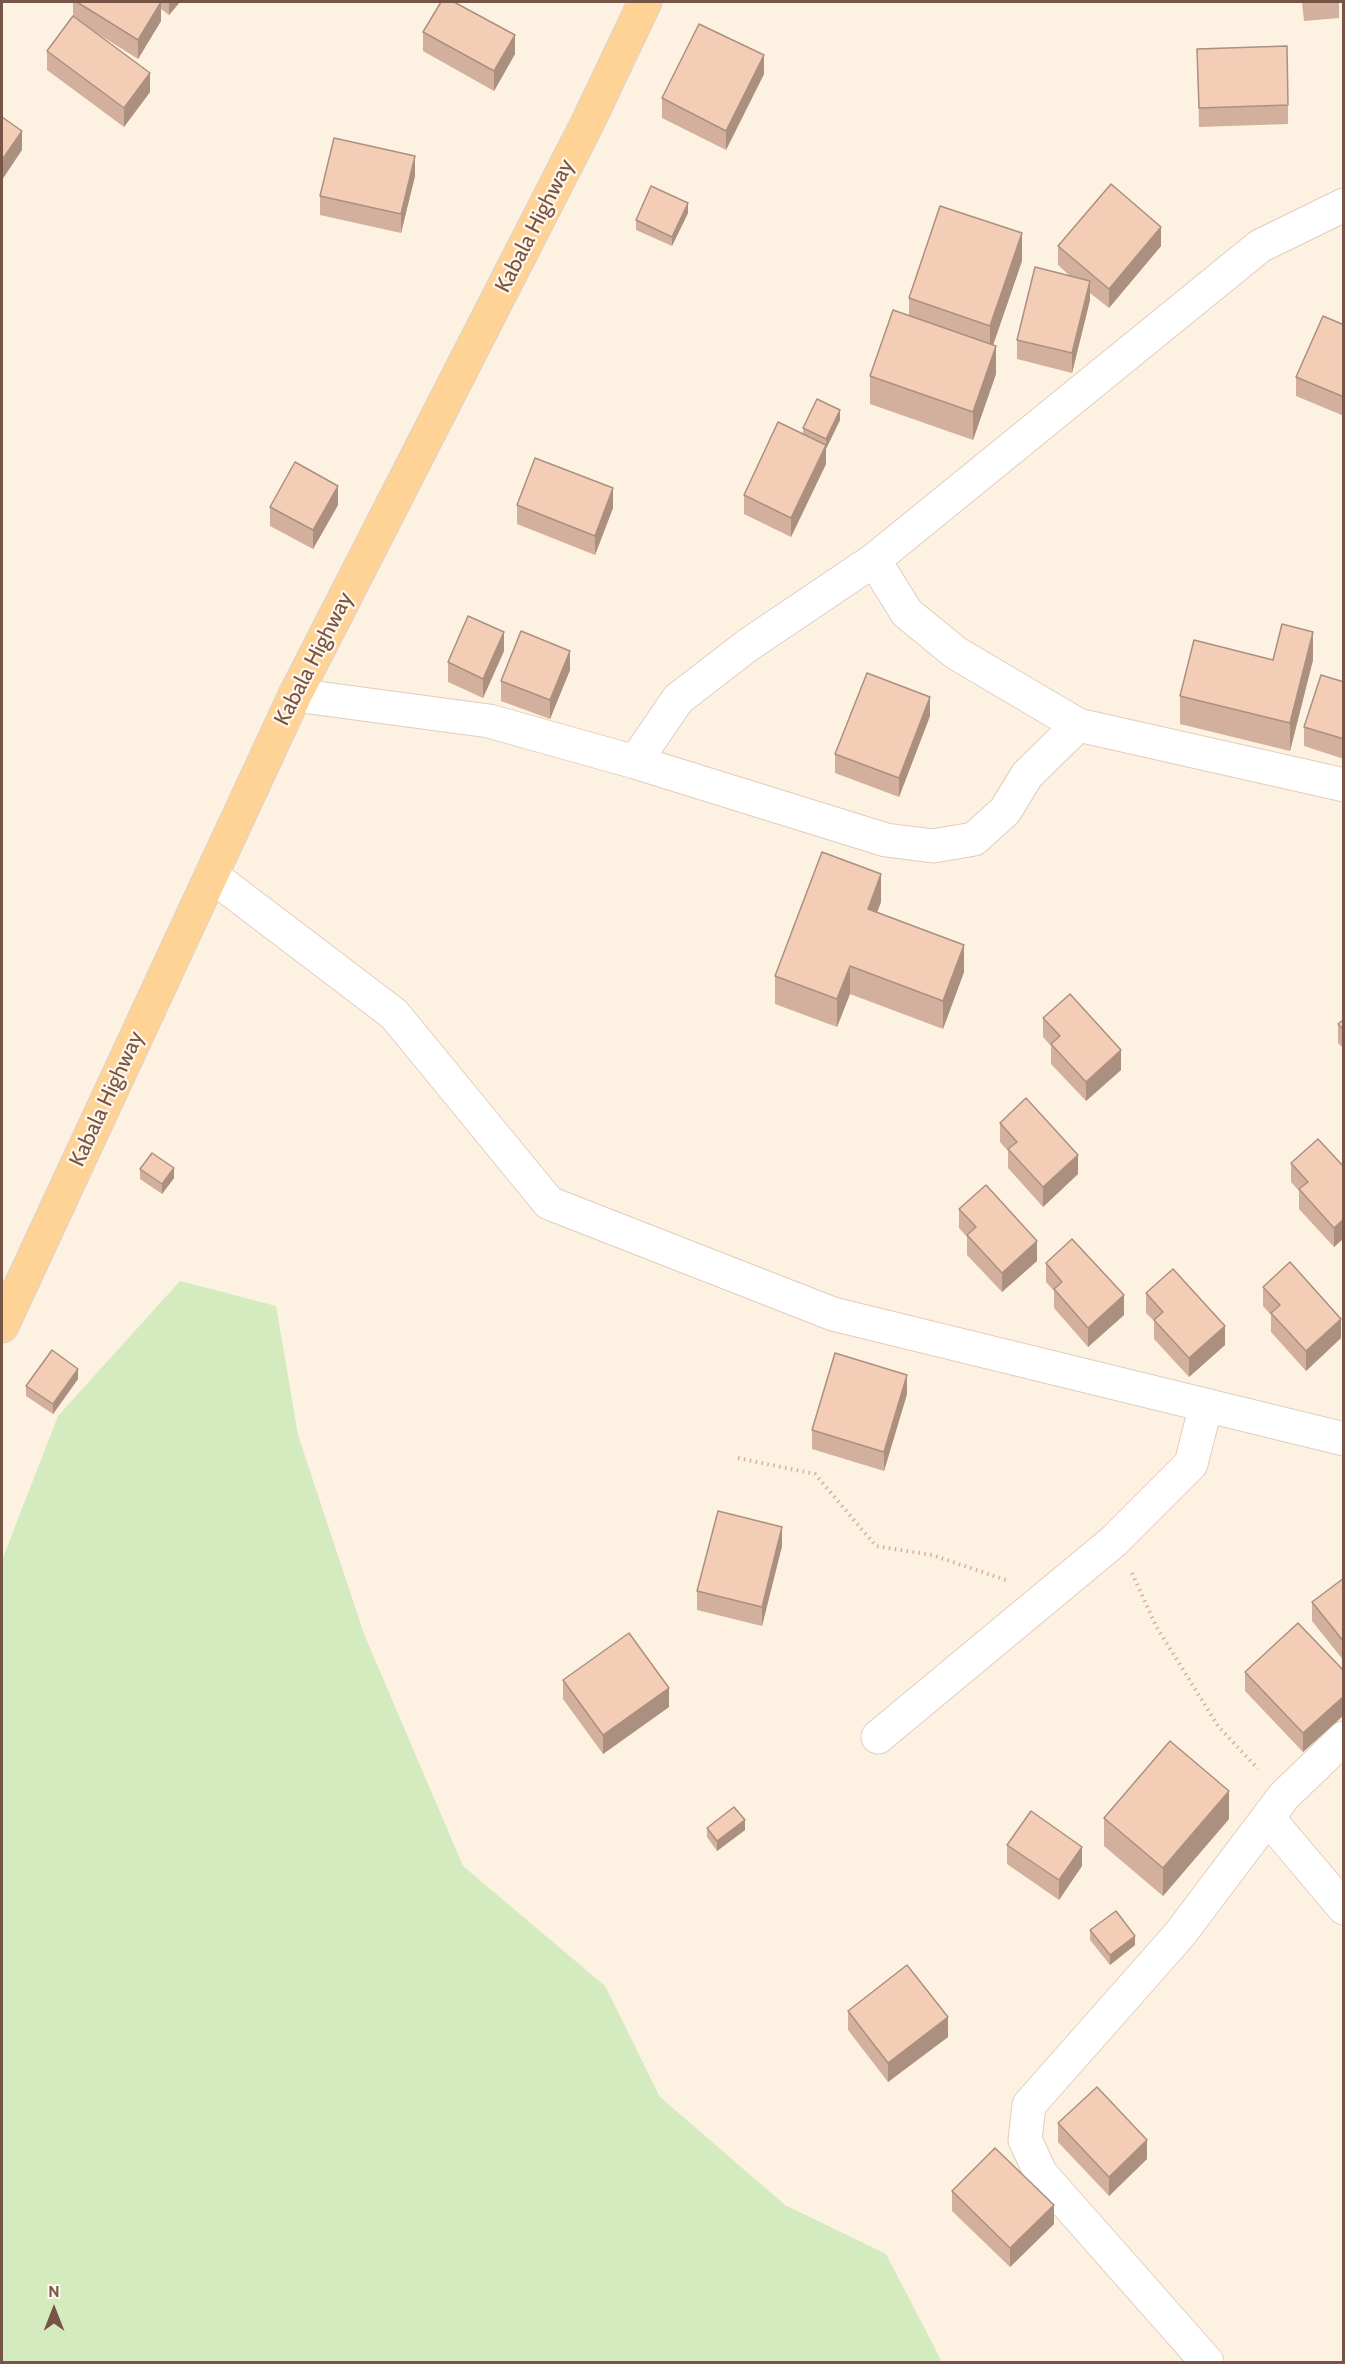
<!DOCTYPE html>
<html>
<head>
<meta charset="utf-8">
<style>
	body { margin:0 }
	#map { position:relative; width:1345px; height:2364px; overflow:hidden; background:#fdf1e1; font-family:Cabin,sans-serif }
	canvas { display:block }
	.frame { position:absolute; inset:0; border:3px solid #765547; pointer-events:none }
	.north { position:absolute; left:24px; top:2280px; width:60px; height:60px; -webkit-text-stroke:4px #fff5e8; paint-order:stroke; rotate:0deg; font-size:16px; font-weight:700; line-height:24px; text-align:center; color:#765547 }
	.north::after { content:''; display:block; margin:auto; width:21px; height:27px; background:#765547; clip-path:polygon(50% 0,100% 100%,50% 72%,0 100%) }
</style>
</head>
<body>
<div id="map">
<canvas width="1345" height="2364"></canvas>
<div class="frame"></div>
<div class="north">N</div>
</div>
<script>
const ctx = document.querySelector('canvas').getContext('2d');
ctx.lineJoin = 'round';
function paint(path, color) {
  ctx.fillStyle = color;
  ctx.fill(path, 'evenodd');
}
function strokePath(path, color, width, dash) {
  ctx.strokeStyle = color;
  ctx.lineWidth = width;
  ctx.lineCap = dash ? 'butt' : 'round';
  ctx.setLineDash(dash || []);
  ctx.stroke(path);
}
function drawText(font, color, halo, rows, align = 'center') {
  ctx.font = font + ' Cabin,sans-serif';
  ctx.lineWidth = 4.5;
  ctx.setLineDash([]);
  ctx.textBaseline = 'middle';
  ctx.strokeStyle = halo;
  ctx.fillStyle = color;
  for (const [text, x, y, turn = 0] of rows) {
    ctx.save();
    ctx.translate(x, y);
    ctx.rotate((+turn || 0) * Math.PI / 180);
    ctx.textAlign = isNaN(turn) ? turn : align;
    if (halo) ctx.strokeText(text, 0, 0);
    ctx.fillText(text, 0, 0);
    ctx.restore();
  }
}
const green = new Path2D(`
	M180,1281L276,1306L298,1435L364,1634L463,1866L605,1986L660,2097L785,2205L886,2254L942,2362H2V1560L58,1416Z`);
const path = new Path2D(`
	M738,1458L815,1474L876,1546L932,1555L1006,1580
	M1132,1573L1156,1626L1218,1726L1258,1769`);
const minor = new Path2D(`
	M874,560L907,613L956,653L1078,725L1344,785
	M295,695L489,721L635,762L886,840L933,846L974,839L1005,811L1027,775L1078,725
	M635,762L678,699L748,645L874,560L1260,246L1344,205
	M211,875L394,1014L549,1203L833,1314L1344,1439
	M878,1737L1114,1541L1191,1464L1206,1405
	M1268,1818L1344,1908
	M1207,2362L1041,2174L1025,2140L1029,2105L1180,1934L1284,1796L1344,1738`);
const primary = new Path2D(`
	M2,1326L295,695L587,124L645,2`);
const wall = new Path2D(`
	M73,2H180L169,15L161,9V21L138,59L92,30L150,92L124,127L47,70V51L73,17Z
	M1302,2H1339V18L1304,21Z
	M423,32L515,54L494,91L423,51Z
	M1197,49L1288,105V124L1199,127Z
	M764,74L726,150L662,118V98Z
	M415,176L401,233L320,215V196Z
	M688,213L672,246L636,230V220Z
	M1058,246H1161L1109,308L1090,293V300L1072,373L1017,359V340L1070,276L1058,265Z
	M1022,261L993,345L996,374L973,440L870,404V376L909,315V298Z
	M1344,325V416L1296,396V377Z
	M840,420L826,449V464L791,537L744,514V495L803,434V428Z
	M338,505L313,549L270,526V507Z
	M517,505L613,508L595,555L517,524Z
	M504,651L483,698L448,682V662Z
	M1273,660H1313L1290,751L1180,724V696Z
	M570,670L550,719L501,701V681Z
	M1344,682V759L1304,746V727Z
	M930,716L899,797L835,773V754Z
	M881,902L877,912L964,972L943,1029L850,994L837,1027L775,1004V976Z
	M1043,1018L1121,1070L1086,1101L1051,1064V1046L1043,1037Z
	M1344,1019V1049L1338,1043V1024Z
	M1000,1123L1078,1174L1043,1207L1008,1168V1151L1000,1142Z
	M1291,1163L1344,1167V1238L1334,1247L1299,1209V1191L1291,1182Z
	M140,1169L174,1178L162,1194L140,1179Z
	M959,1209L1037,1261L1002,1292L967,1255V1237L959,1228Z
	M1046,1263L1124,1315L1088,1347L1054,1308V1291L1046,1282Z
	M1263,1287L1341,1338L1306,1371L1271,1332V1315L1263,1306Z
	M1146,1293L1225,1345L1189,1377L1154,1339V1321L1146,1313Z
	M78,1379L53,1414L26,1396V1386Z
	M907,1394L884,1471L812,1449V1430Z
	M782,1546L762,1626L697,1610V1591Z
	M1344,1578V1661L1312,1621V1602Z
	M1344,1671V1715L1303,1752L1245,1691V1672Z
	M563,1680L669,1707L603,1754L563,1699Z
	M1104,1818L1229,1819L1163,1896L1104,1846Z
	M707,1828L745,1830L717,1851L707,1837Z
	M1007,1845L1082,1866L1059,1900L1007,1864Z
	M1090,1930L1135,1945L1110,1965L1090,1940Z
	M848,2011L948,2037L888,2082L848,2030Z
	M1058,2123L1147,2159L1109,2196L1058,2142Z
	M952,2191L1054,2224L1010,2267L952,2211Z`);
const shadedWall = new Path2D(`
	M161,2V21L138,59V40Z
	M169,2H180L169,15Z
	M515,35V54L494,91V71Z
	M764,55V74L726,150V131Z
	M150,73V92L124,127V108Z
	M22,131V150L2,180V160Z
	M415,156V176L401,233V214Z
	M688,203V213L672,246V237Z
	M1161,227V246L1109,308V289Z
	M1022,233V261L990,354V326Z
	M1090,281V300L1072,373V353Z
	M996,346V374L973,440V412Z
	M840,410V420L826,449V464L791,537V518L826,445V439Z
	M338,486V505L313,549V530Z
	M613,488V508L595,555V536Z
	M504,632V651L483,698V679Z
	M1313,632V660L1290,751V723Z
	M570,651V670L550,719V700Z
	M930,697V716L899,797V778Z
	M881,874V902L868,937V909Z
	M964,945V972L943,1029V1001Z
	M850,966V994L837,1027V999Z
	M1121,1050V1070L1086,1101V1082Z
	M1078,1155V1174L1043,1207V1187Z
	M174,1168V1178L162,1194V1184Z
	M1344,1219V1238L1334,1247V1228Z
	M1037,1241V1261L1002,1292V1273Z
	M1124,1295V1315L1088,1347V1328Z
	M1341,1319V1338L1306,1371V1351Z
	M1225,1326V1345L1189,1377V1358Z
	M78,1369V1379L53,1414V1404Z
	M907,1375V1394L884,1471V1452Z
	M782,1527V1546L762,1626V1607Z
	M669,1688V1707L603,1754V1735Z
	M1344,1696V1715L1303,1752V1733Z
	M1229,1791V1819L1163,1896V1868Z
	M745,1820V1830L717,1851V1841Z
	M1082,1847V1866L1059,1900V1880Z
	M1135,1936V1945L1110,1965V1955Z
	M948,2017V2037L888,2082V2063Z
	M1147,2140V2159L1109,2196V2177Z
	M1054,2205V2224L1010,2267V2248Z`);
const building = new Path2D(`
	M77,2H161L138,40Z
	M441,2H454L515,35L494,71L423,32Z
	M73,16L150,73L124,108L47,51Z
	M699,24L764,55L726,131L662,98Z
	M1287,46L1288,105L1199,108L1197,49Z
	M2,117L22,131L2,160Z
	M334,138L415,156L401,214L320,196Z
	M1111,184L1161,227L1109,289L1058,246Z
	M651,186L688,203L672,237L636,220Z
	M940,206L1022,233L990,326L909,298Z
	M1035,267L1090,281L1072,353L1017,340Z
	M893,310L996,346L973,412L870,376Z
	M1323,316L1344,325V397L1296,377Z
	M817,399L840,410L826,439L803,428Z
	M778,422L826,445L791,518L744,495Z
	M535,458L613,488L595,536L517,505Z
	M295,462L338,486L313,530L270,507Z
	M468,616L504,632L483,679L448,662Z
	M1282,624L1313,632L1290,723L1180,696L1194,640L1273,660Z
	M521,631L570,651L550,700L501,681Z
	M867,673L930,697L899,778L835,754Z
	M1321,675L1344,682V739L1304,727Z
	M822,852L881,874L868,909L964,945L943,1001L850,966L837,999L775,976Z
	M1070,994L1121,1050L1086,1082L1051,1044L1060,1036L1043,1018Z
	M1344,1019V1030L1338,1024Z
	M1026,1098L1078,1155L1043,1187L1008,1149L1017,1142L1000,1123Z
	M1318,1139L1344,1167V1219L1334,1228L1299,1189L1308,1182L1291,1163Z
	M152,1153L174,1168L162,1184L140,1169Z
	M986,1185L1037,1241L1002,1273L967,1235L976,1227L959,1209Z
	M1072,1239L1124,1295L1088,1328L1054,1289L1062,1282L1046,1263Z
	M1290,1262L1341,1319L1306,1351L1271,1313L1280,1305L1263,1287Z
	M1173,1269L1225,1326L1189,1358L1154,1320L1163,1312L1146,1293Z
	M52,1350L78,1369L53,1404L26,1386Z
	M835,1353L907,1375L884,1452L812,1430Z
	M718,1511L782,1527L762,1607L697,1591Z
	M1344,1578V1642L1312,1602Z
	M1298,1623L1344,1671V1696L1303,1733L1245,1672Z
	M629,1633L669,1688L603,1735L563,1680Z
	M1170,1741L1229,1791L1163,1868L1104,1818Z
	M734,1807L745,1820L717,1841L707,1828Z
	M1031,1811L1082,1847L1059,1880L1007,1845Z
	M1116,1911L1135,1936L1110,1955L1090,1930Z
	M907,1965L948,2017L888,2063L848,2011Z
	M1097,2087L1147,2140L1109,2177L1058,2123Z
	M995,2148L1054,2205L1010,2248L952,2191Z`);
const streetNames = [
	["Kabala Highway",535,226,-63],
	["Kabala Highway",314,659,-63],
	["Kabala Highway",107,1099,-65]
];
paint(green, '#d3ebbf');
strokePath(minor, '#e2cdbd', 35);
strokePath(primary, '#dbd3cf', 35);
strokePath(path, '#d9b09b', 4, [1.5, 4.5]);
strokePath(minor, '#fff', 33);
strokePath(primary, '#ffd396', 33);
paint(wall, '#d2b09d');
paint(shadedWall, '#ab9080');
paint(building, '#f4cdb7');
strokePath(building, '#ab9080', 1.5);
drawText('22px', '#765547', '#fff5e8', streetNames);
</script>
</body>
</html>
